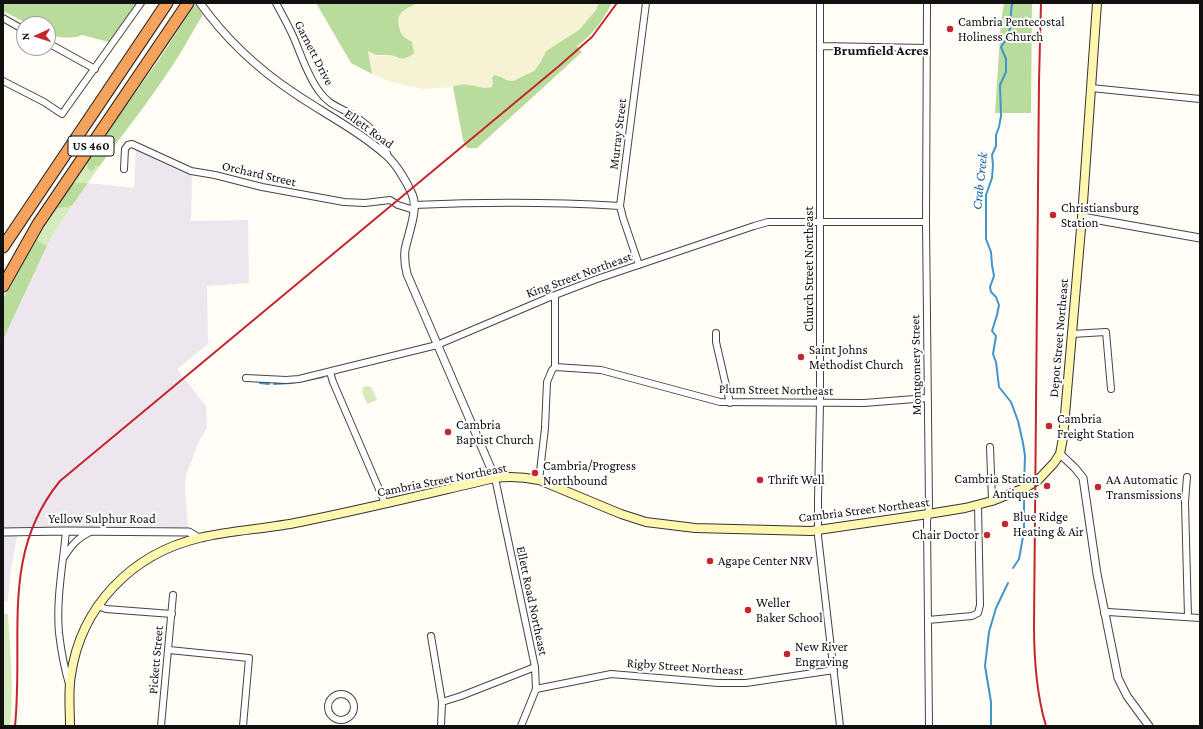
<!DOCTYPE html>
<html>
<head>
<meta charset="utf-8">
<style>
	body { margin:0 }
	#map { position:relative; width:1203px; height:729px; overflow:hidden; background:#fffdf5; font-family:"Crimson Pro",serif }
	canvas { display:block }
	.frame { position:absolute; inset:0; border:4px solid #111; pointer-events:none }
	.north { position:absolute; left:16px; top:16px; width:40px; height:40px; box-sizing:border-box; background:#fff; border:1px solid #a0a0a0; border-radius:50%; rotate:267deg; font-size:11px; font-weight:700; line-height:16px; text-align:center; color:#111 }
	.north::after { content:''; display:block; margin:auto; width:14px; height:18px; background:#c4262e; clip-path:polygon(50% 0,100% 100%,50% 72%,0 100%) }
</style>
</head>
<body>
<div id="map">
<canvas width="1203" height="729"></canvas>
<div class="frame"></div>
<div class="north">N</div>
</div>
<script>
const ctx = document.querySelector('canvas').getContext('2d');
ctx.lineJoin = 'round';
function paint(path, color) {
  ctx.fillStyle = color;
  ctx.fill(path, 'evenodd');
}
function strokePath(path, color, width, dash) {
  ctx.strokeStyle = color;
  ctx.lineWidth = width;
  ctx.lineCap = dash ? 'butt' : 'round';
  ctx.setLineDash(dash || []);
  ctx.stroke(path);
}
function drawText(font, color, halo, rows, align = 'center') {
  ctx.font = font + ' "Crimson Pro",serif';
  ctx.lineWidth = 4;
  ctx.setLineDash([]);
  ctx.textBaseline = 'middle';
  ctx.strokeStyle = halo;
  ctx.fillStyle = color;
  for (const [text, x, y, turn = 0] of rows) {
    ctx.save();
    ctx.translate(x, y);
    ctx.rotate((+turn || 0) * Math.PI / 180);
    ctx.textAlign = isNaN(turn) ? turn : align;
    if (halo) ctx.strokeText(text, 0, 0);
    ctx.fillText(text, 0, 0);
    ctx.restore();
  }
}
const industrial = new Path2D(`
	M136,149L173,168L192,175L191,221L248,220L249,283L207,286L208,344L177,369L206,406L207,428L199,441L186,475L185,488L188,529L151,526L19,528L11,568L8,601L3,602V340L52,236L88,183L134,188Z`);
const farmland = new Path2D(`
	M418,3H599L596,10L579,30L546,51L540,63L534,71L513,81L506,80L501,77L493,83L492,88L486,89L463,84L453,87L422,89L385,80L372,74L368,51L379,56L388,55L397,58L404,38L400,30L398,22L400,14L408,8Z`);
const green = new Path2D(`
	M105,135V148L95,166L99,167L88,183H73Z
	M72,206L52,236L47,246L35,239L55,209Z
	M368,386L372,388L377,400L367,404L362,392L363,387Z
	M3,614H8C10,651 14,689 10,726H3Z`);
const forest = new Path2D(`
	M3,3H137L109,42L82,35C75,39 55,38 48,34V24H28L3,11Z
	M316,3H418C412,6 406,8 401,13C396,19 399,32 404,37C406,39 410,40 412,42L414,53C400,64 399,55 387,55C376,55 378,56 368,51L372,74L351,63Z
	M599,3H612C603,20 593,35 577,46L582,52L477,148H467L463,140L453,87C466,79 479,91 492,87L493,83L492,78L494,75L501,77L506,80L513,81L534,71L540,63L546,51L579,30L596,10Z
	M1004,3H1032L1031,113H995L1001,21Z
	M195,4L203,15C190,35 180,56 166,75C145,107 121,136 99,167L95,166L94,170L91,171L87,167L88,159C103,153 105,152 105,135L158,61Z
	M73,183H88L72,206L55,209Z
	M35,239L47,246L3,340V299L13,278Z`);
const stream = new Path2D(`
	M1012,3C1009,23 1014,29 1001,47L1006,59V72L1000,85L1001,116L999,127L996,135V146L992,155L993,165L992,178L986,195V239L991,252L992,265L994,276L990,287L991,292L996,297L999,305L997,315L992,331L996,336L993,354L996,362L999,387L1011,402L1018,421L1023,443L1025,456L1024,486
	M260,383L269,384
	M274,384L291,383L323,377
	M1013,568L1019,559L1024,531V491
	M991,726V702L985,666L989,632L996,608L1008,583`);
const minor = new Path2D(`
	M276,3C282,14 288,25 293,36C301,54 307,75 319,91C330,107 341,107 356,117C371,127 383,139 388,156
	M820,3V403L818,500V536L840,726
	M927,3L926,222L929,507L927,521L929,726
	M3,18L24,30
	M48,43L95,69
	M820,46L927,48
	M3,81L44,102L62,114L141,3
	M1091,88L1200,99
	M124,169L125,149L128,145L132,144L191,171L215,175L262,187L344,202L365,203L390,200L398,205L414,210
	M414,205C483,202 552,202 620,206
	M639,265L623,218L620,206L646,3
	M716,333V342L730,403
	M1072,334L1106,332L1111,389
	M555,367L601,370L720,402L864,403L927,398
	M330,372L333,382L385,503
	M246,378L286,380L299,379L437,345L555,295L597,279L754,226L768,222H926
	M990,447L992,501
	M1187,477L1185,502L1188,617
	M495,478L535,667L536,689L521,726
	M539,480L545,428L547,382L552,370L555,367V295
	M66,531C63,564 56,599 59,633C61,650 64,667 69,684
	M64,557C73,543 78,538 92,531
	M98,606L106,609L172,614
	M1104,613L1108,612L1200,618
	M928,620L972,616L978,613L980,605L978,505
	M431,636L442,702L441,726
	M169,650L249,658L243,726
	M536,689L611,674L718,683H746L834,670
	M328 707a13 13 0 1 1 26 0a13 13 0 1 1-26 0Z
	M442,702L461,696L535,667
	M161,726L173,595`);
const tertiary = new Path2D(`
	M200,3C225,38 258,69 294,93C325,114 359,131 387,156C396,164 407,182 412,194C419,209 408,234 405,250C404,259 405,266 407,274L495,478
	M1082,217L1200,238
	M1060,454L1075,468L1083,478L1097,574L1118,678L1127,696L1149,726
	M3,532L66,531L189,532L199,538`);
const secondary = new Path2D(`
	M70,726C70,709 68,692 71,675C81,606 132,554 199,538C232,530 267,529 300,522C365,509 430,493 495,478C510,476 524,477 539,480L621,514L646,522L695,528L811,531L928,514L965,508L992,501L1027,487L1038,480L1054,463L1060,454L1063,438L1082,217L1097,3`);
const motorway = new Path2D(`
	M3,247L167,3
	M3,286L38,224L188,3`);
const rail = new Path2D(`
	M1041,3L1039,81L1034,625C1034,659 1036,693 1046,726
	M15,726C24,636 0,554 60,481L559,66L592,37L617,3`);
const markers = [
	[950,29,4,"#c4262e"],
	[1053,215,4,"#c4262e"],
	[801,357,4,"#c4262e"],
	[1049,426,4,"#c4262e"],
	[448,432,4,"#c4262e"],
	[535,473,4,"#c4262e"],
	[760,480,4,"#c4262e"],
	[1047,486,4,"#c4262e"],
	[1098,487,4,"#c4262e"],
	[1005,524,4,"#c4262e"],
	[987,535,4,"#c4262e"],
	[710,561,4,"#c4262e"],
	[748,610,4,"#c4262e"],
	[787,654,4,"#c4262e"]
];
const shields = [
	[91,146,46]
];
const shieldNames = [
	["US 460",91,146]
];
const poiNames = [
	["Cambria Pentecostal",958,22],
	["Holiness Church",958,37],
	["Christiansburg",1061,208],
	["Station",1061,223],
	["Saint Johns",809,350],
	["Methodist Church",809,365],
	["Cambria",1057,419],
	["Freight Station",1057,434],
	["Cambria",456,425],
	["Baptist Church",456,440],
	["Cambria/Progress",543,466],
	["Northbound",543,481],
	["Cambria Station",1039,479,"right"],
	["Antiques",1039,494,"right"],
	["Thrift Well",768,480],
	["AA Automatic",1106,480],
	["Transmissions",1106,495],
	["Blue Ridge",1013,517],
	["Heating & Air",1013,532],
	["Chair Doctor",979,535,"right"],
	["Agape Center NRV",718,561],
	["Weller",756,603],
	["Baker School",756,618],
	["New River",795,647],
	["Engraving",795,662]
];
const streetNames = [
	["Garnett Drive",314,53,63],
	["Ellett Road",369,129,36],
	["Murray Street",618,134,-83],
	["Orchard Street",259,174,13],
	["Church Street Northeast",809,269,-90],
	["King Street Northeast",579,275,-20],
	["Depot Street Northeast",1059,338,-85],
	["Montgomery Street",916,365,-91],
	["Plum Street Northeast",776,390,1],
	["Cambria Street Northeast",442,480,-11],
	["Cambria Street Northeast",864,510,-7],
	["Yellow Sulphur Road",102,519],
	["Ellett Road Northeast",532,601,78],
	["Pickett Street",156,660,-85],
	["Rigby Street Northeast",685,667,4]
];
const neighbourhoodNames = [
	["Brumfield Acres",881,51]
];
const waterNames = [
	["Crab Creek",980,181,-84]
];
paint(industrial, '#eee6ef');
paint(farmland, '#f6f3d4');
paint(green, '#d5ebbd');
paint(forest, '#b9dc9c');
strokePath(stream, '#3f96cf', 2);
strokePath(minor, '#444', 8);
strokePath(tertiary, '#444', 9);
strokePath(secondary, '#333', 10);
strokePath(motorway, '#222', 13);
strokePath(minor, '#fff', 6);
strokePath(tertiary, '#fff', 7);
strokePath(secondary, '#fff6b0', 8);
strokePath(motorway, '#f5a25d', 11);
strokePath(rail, '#c4262e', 2);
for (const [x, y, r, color] of markers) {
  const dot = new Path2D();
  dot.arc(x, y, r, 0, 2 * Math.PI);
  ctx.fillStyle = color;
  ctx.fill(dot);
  strokePath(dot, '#fff', 1.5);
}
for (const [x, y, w] of shields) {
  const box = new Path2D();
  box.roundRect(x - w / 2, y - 10, w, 20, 3);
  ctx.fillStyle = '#fff';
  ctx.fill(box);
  strokePath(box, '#111', 1);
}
drawText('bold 12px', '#111', null, shieldNames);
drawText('13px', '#111', '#fff', poiNames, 'left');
drawText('13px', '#111', '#fff', streetNames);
drawText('bold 14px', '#111', '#fff', neighbourhoodNames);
drawText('italic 14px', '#1768a6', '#fff', waterNames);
</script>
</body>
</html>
